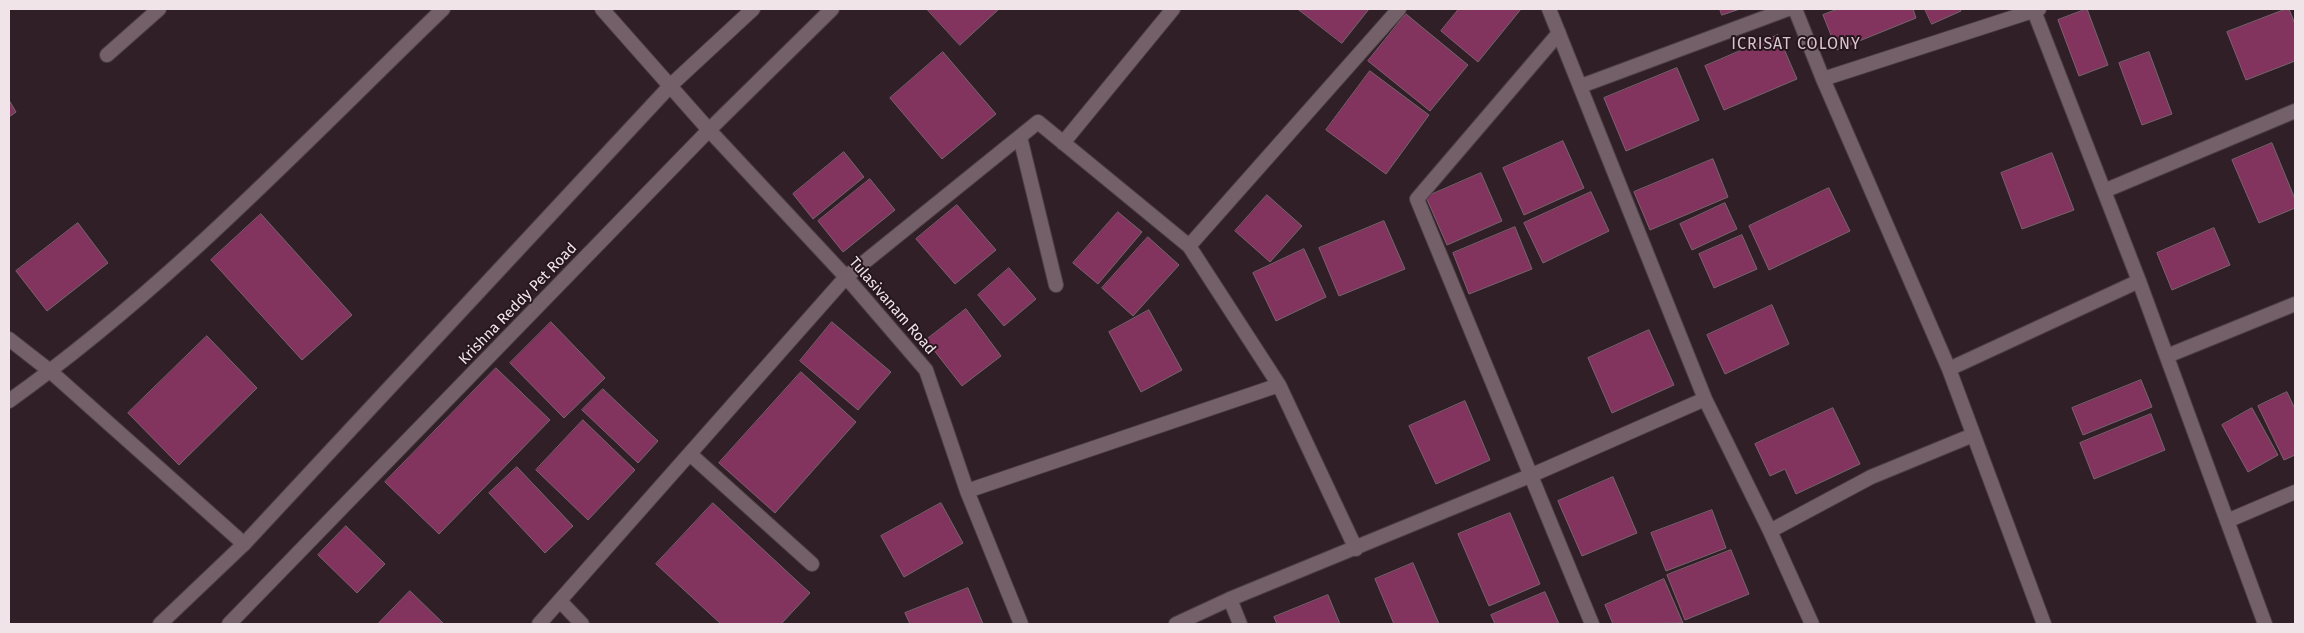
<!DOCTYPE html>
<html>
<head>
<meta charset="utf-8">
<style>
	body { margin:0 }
	#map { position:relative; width:2304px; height:633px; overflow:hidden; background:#301f27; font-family:"Fira Sans",sans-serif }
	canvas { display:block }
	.frame { position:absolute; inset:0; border:10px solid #f0e4e9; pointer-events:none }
</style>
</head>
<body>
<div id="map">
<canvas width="2304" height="633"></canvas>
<div class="frame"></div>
</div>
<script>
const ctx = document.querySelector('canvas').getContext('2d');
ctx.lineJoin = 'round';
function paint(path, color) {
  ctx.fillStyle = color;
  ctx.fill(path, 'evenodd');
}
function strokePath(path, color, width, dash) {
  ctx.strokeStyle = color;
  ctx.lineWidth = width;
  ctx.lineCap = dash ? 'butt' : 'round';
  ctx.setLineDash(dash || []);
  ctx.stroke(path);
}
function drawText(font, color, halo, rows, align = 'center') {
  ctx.font = font + ' "Fira Sans",sans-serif';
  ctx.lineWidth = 4;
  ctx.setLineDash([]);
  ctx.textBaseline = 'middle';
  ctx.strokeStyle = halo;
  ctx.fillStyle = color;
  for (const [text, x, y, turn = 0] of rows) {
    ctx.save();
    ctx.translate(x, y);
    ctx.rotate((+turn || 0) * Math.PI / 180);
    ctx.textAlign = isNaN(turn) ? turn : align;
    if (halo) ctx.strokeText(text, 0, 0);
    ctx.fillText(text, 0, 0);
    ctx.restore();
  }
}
const building = new Path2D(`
	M927,9H999L960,45Z
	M1298,9H1369L1342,43Z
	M1459,9H1521L1478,62L1441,31Z
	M1720,9H1740L1722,15Z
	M1838,9H1913L1916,18L1837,50L1823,15Z
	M1925,9H1960L1961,11L1932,24Z
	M2087,9L2108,65L2079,76L2058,20Z
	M2286,9H2289L2295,24V61L2246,80L2227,32Z
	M1406,14L1468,65L1430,111L1368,61Z
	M1778,35L1797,79L1724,110L1705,66Z
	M943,52L996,114L942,159L890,98Z
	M2149,52L2172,114L2142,125L2119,63Z
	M1677,68L1699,120L1626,151L1604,98Z
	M1370,71L1429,115L1386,174L1326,130Z
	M9,100L16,112L9,117Z
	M1563,141L1584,188L1524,215L1503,168Z
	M2272,143L2295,199V208L2259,223L2232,160Z
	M844,152L864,177L813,219L793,194Z
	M2052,153L2074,210L2022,229L2001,173Z
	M1713,159L1728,197L1650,230L1634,192Z
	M1481,173L1502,221L1447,245L1426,197Z
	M870,179L895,210L843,252L818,221Z
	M1829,188L1850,231L1769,270L1749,226Z
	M1591,192L1609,231L1543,263L1524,223Z
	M1267,195L1302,226L1270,262L1235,231Z
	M1725,203L1737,229L1692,250L1680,224Z
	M957,205L996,250L955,284L916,239Z
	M1118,212L1142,232L1098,284L1073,263Z
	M261,214L352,315L302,360L211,260Z
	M1384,221L1405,269L1339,296L1319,248Z
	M78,223L108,263L47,311L16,271Z
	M1515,227L1532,269L1469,294L1453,253Z
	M2214,228L2230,265L2172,290L2157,253Z
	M1742,235L1757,269L1714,288L1699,254Z
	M1148,237L1179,265L1133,316L1102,288Z
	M1304,249L1326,297L1276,321L1253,273Z
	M1009,268L1036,299L1004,326L978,295Z
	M1772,305L1789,344L1725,374L1707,335Z
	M966,309L1001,356L962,386L926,340Z
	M1149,310L1182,370L1141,392L1109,332Z
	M551,322L605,378L564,418L510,363Z
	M832,322L891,372L858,410L800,361Z
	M1649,330L1674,385L1612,413L1588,358Z
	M207,336L257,388L179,465L128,413Z
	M496,368L550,420L439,534L385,482Z
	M801,372L856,422L775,513L719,463Z
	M2141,380L2152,407L2083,435L2072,408Z
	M603,389L658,441L638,463L582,410Z
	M2287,392L2295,409V455L2284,460L2258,406Z
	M1465,401L1490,460L1436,484L1409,426Z
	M1833,408L1860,464L1796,494L1785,469L1770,476L1755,444Z
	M2252,408L2278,455L2248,472L2222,425Z
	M2151,414L2165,450L2094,479L2080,443Z
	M583,420L635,470L588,520L536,470Z
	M517,467L573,526L545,553L489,493Z
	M1613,477L1637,533L1582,556L1558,501Z
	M713,503L810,593L781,624H721L656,564Z
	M941,503L963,543L904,577L881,536Z
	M1712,510L1726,548L1666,571L1651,533Z
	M1510,513L1540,584L1489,606L1458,534Z
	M346,526L385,564L357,593L318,555Z
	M1731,550L1749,594L1685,620L1667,575Z
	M1413,563L1439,624H1394L1375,579Z
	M1664,579L1683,623L1613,624L1605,605Z
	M968,588L983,624H910L905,613Z
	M410,591L444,624H378Z
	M1545,592L1559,624H1495L1491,615Z
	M1328,595L1340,624H1277L1274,617Z`);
const minor = new Path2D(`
	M602,9L709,130L846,277L926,370L967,491L1021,624
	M1549,9L1705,399L1770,531L1812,624
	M1795,9L1823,79L1949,369L2044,624
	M2034,11L2139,281L2265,624
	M1559,33L1417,199L1592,624
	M107,55L159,9
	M1823,79L2039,9
	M1581,86L1788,9
	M1020,137L1056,285
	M1063,143L1173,9
	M2104,191L2295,111
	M1189,246L1399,9
	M9,339L50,371L244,544
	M2167,356L2295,304
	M1949,369L2139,281
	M9,401C168,288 303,144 443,9
	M690,454L812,564
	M967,491L1279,385
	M2227,521L2295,492
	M1770,531L1871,477L1973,435
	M1230,599L1240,624
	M560,601L582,624
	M539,624L846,277L1038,122L1189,246L1279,385L1356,549
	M1176,624L1230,599L1532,475L1705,399`);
const secondary = new Path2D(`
	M160,624L244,544L671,85L753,9
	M229,624L709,130L832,9`);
const streetNames = [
	["Krishna Reddy Pet Road",518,304,-46],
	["Tulasivanam Road",892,306,49]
];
const neighbourhoodNames = [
	["ICRISAT COLONY",1796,45]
];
paint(building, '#82345f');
strokePath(building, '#78646d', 1);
strokePath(minor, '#4b3e44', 16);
strokePath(secondary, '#4b3e44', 16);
strokePath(minor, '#746069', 14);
strokePath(secondary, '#746069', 14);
drawText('15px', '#f0e4e9', '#26161e', streetNames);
ctx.letterSpacing = '1px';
drawText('16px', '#dac3cd', '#26161e', neighbourhoodNames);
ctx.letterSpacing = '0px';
</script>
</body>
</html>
